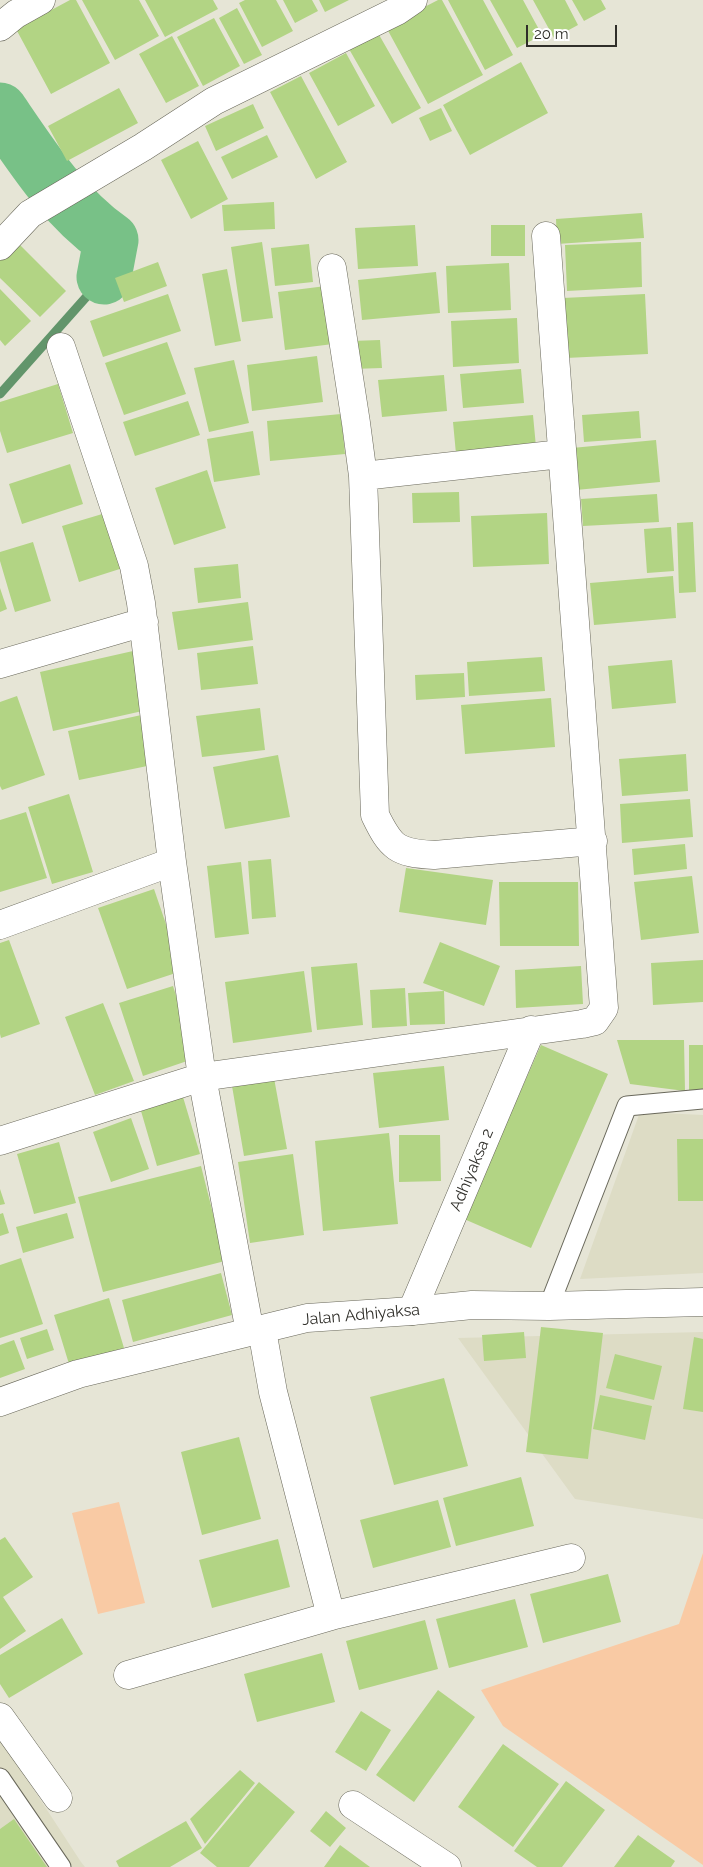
<!DOCTYPE html>
<html>
<head>
<meta charset="utf-8">
<style>
	body { margin:0 }
	#map { position:relative; width:703px; height:1867px; overflow:hidden; background:#e6e5d6; font-family:Raleway,sans-serif }
	canvas { display:block }
	.scale { position:absolute; left:526px; top:25px; width:91px; height:22px; box-sizing:border-box; border:2px solid #2f2e29; border-top:0; padding-left:6px; font-size:15px; line-height:18px; white-space:nowrap; color:#2f2e29; -webkit-text-stroke:4px #fff; paint-order:stroke }
</style>
</head>
<body>
<div id="map">
<canvas width="703" height="1867"></canvas>
<div class="scale">20 m</div>
</div>
<script>
const ctx = document.querySelector('canvas').getContext('2d');
ctx.lineJoin = 'round';
function paint(path, color) {
  ctx.fillStyle = color;
  ctx.fill(path, 'evenodd');
}
function strokePath(path, color, width, dash) {
  ctx.strokeStyle = color;
  ctx.lineWidth = width;
  ctx.lineCap = dash ? 'butt' : 'round';
  ctx.setLineDash(dash || []);
  ctx.stroke(path);
}
function drawText(font, color, halo, rows, align = 'center') {
  ctx.font = font + ' Raleway,sans-serif';
  ctx.lineWidth = 5;
  ctx.setLineDash([]);
  ctx.textBaseline = 'middle';
  ctx.strokeStyle = halo;
  ctx.fillStyle = color;
  for (const [text, x, y, turn = 0] of rows) {
    ctx.save();
    ctx.translate(x, y);
    ctx.rotate((+turn || 0) * Math.PI / 180);
    ctx.textAlign = isNaN(turn) ? turn : align;
    if (halo) ctx.strokeText(text, 0, 0);
    ctx.fillText(text, 0, 0);
    ctx.restore();
  }
}
const built = new Path2D(`
	M640,1112L703,1115V1273L580,1279Z
	M703,1332V1519L575,1499L458,1338Z
	M0,1738L81,1862L85,1867H0Z`);
const green = new Path2D(`
	M119,1502L145,1603L98,1614L72,1513Z
	M703,1553V1865L503,1726L481,1690L679,1624Z`);
const stream = new Path2D(`
	M0,394L104,277`);
const river = new Path2D(`
	M0,110C32,157 64,207 111,240L104,277`);
const building = new Path2D(`
	M70,0H76L110,63L51,94L16,29Z
	M82,0H139L159,36L115,60Z
	M145,0H213L218,9L165,37Z
	M245,0H276L293,31L262,47L239,3Z
	M283,0H312L318,11L295,23Z
	M319,0H349L325,12Z
	M438,0H442L483,75L428,104L386,27Z
	M448,0H483L513,55L485,70Z
	M490,0H523L542,35L517,48Z
	M533,0H565L578,25L554,38Z
	M572,0H601L606,9L584,21Z
	M237,8L262,55L244,64L219,18Z
	M214,18L240,66L203,86L177,37Z
	M378,33L421,108L392,124L349,49Z
	M172,36L199,86L166,103L139,54Z
	M346,53L375,106L338,126L309,73Z
	M521,62L548,113L470,155L443,105Z
	M301,76L347,162L316,179L270,92Z
	M119,88L138,123L67,161L48,126Z
	M253,104L264,128L216,151L205,126Z
	M441,108L452,131L430,141L419,118Z
	M267,135L278,157L232,179L221,157Z
	M198,141L228,199L191,219L161,160Z
	M274,202L275,229L224,231L222,205Z
	M642,213L644,238L557,244L556,219Z
	M415,225L418,266L358,269L355,228Z
	M491,225H525V256H491Z
	M17,242L66,291L40,317L0,278V258Z
	M262,242L273,318L242,322L231,247Z
	M641,242L642,287L567,291L565,245Z
	M309,244L313,282L275,286L271,248Z
	M158,262L167,286L124,302L115,278Z
	M509,263L511,310L448,313L446,266Z
	M227,269L241,341L215,346L202,274Z
	M436,272L440,313L362,320L358,280Z
	M326,286L333,344L285,350L278,292Z
	M0,289L31,321L5,346L0,340Z
	M168,294L181,331L103,357L90,321Z
	M645,294L648,354L566,358L563,298Z
	M517,318L519,363L453,367L451,321Z
	M380,340L382,368L352,369L351,341Z
	M167,342L186,394L124,415L105,363Z
	M317,356L323,402L252,411L247,365Z
	M234,360L249,423L209,432L194,368Z
	M521,369L524,403L463,408L460,374Z
	M444,375L447,411L382,417L378,380Z
	M58,384L73,433L7,453L0,431V402Z
	M188,401L200,435L135,456L123,422Z
	M639,411L641,438L584,442L582,415Z
	M341,414L345,454L270,461L267,421Z
	M533,415L536,447L456,454L453,422Z
	M253,431L260,475L214,482L207,439Z
	M656,440L660,482L576,490L572,448Z
	M70,464L83,504L22,524L9,484Z
	M207,470L226,528L174,545L155,488Z
	M459,492L460,522L413,523L412,493Z
	M657,494L659,522L583,526L581,499Z
	M109,512L126,567L79,582L62,526Z
	M547,513L549,564L473,567L471,516Z
	M693,522L696,592L679,593L677,523Z
	M671,527L674,571L647,573L644,529Z
	M33,542L51,601L15,612L0,561V552Z
	M238,564L241,598L198,603L194,568Z
	M673,576L676,618L594,625L590,583Z
	M0,588L7,609L0,612Z
	M248,602L253,640L178,650L172,612Z
	M253,646L258,684L201,690L197,653Z
	M133,651L147,710L53,731L40,672Z
	M542,657L545,691L469,696L467,662Z
	M672,660L676,703L612,709L608,666Z
	M464,673L465,697L416,700L415,675Z
	M17,696L45,775L2,790L0,786V702Z
	M551,698L555,747L465,754L461,705Z
	M260,708L265,750L202,757L196,716Z
	M146,714L157,764L79,780L68,731Z
	M686,754L688,791L622,796L619,759Z
	M278,755L290,817L225,829L213,767Z
	M69,794L93,872L52,884L28,807Z
	M690,799L693,837L622,843L620,804Z
	M26,812L47,878L0,892V820Z
	M685,844L687,869L634,875L632,849Z
	M271,859L276,917L252,919L248,861Z
	M241,862L249,934L215,938L207,866Z
	M406,868L493,880L486,925L399,912Z
	M692,876L699,933L641,940L634,882Z
	M499,882H578L579,946H500Z
	M154,889L182,971L127,989L98,908Z
	M9,940L40,1024L1,1038L0,1034V943Z
	M440,942L500,966L484,1006L423,983Z
	M703,960V1002L653,1005L651,963Z
	M357,963L363,1025L317,1030L311,967Z
	M581,966L583,1004L516,1008L515,970Z
	M304,971L312,1032L233,1043L225,982Z
	M173,986L196,1058L143,1076L119,1003Z
	M405,988L407,1026L372,1028L370,990Z
	M444,991L445,1024L410,1025L408,993Z
	M103,1003L134,1081L95,1095L65,1017Z
	M617,1040H684L685,1091L630,1084Z
	M541,1045L608,1074L531,1248L464,1219Z
	M689,1045H703V1090H689Z
	M444,1066L449,1120L379,1128L373,1073Z
	M274,1078L287,1149L244,1156L232,1086Z
	M183,1097L200,1154L157,1166L141,1111Z
	M131,1118L149,1169L111,1182L93,1132Z
	M389,1133L398,1224L323,1231L315,1141Z
	M399,1135H440L441,1181L399,1182Z
	M677,1139H703V1201H678Z
	M59,1142L76,1203L34,1214L17,1154Z
	M293,1154L304,1235L250,1243L238,1162Z
	M201,1166L225,1261L103,1292L78,1197Z
	M0,1189L5,1204L0,1205Z
	M3,1213L9,1233L0,1236V1214Z
	M67,1213L74,1238L23,1253L16,1227Z
	M21,1258L43,1324L0,1338V1265Z
	M221,1273L232,1315L133,1342L122,1300Z
	M109,1298L124,1348L69,1364L54,1315Z
	M541,1327L603,1333L588,1459L526,1452Z
	M47,1329L54,1350L27,1359L20,1338Z
	M524,1332L526,1358L484,1361L482,1335Z
	M694,1337L703,1339V1412L683,1409Z
	M14,1340L25,1369L0,1378V1345Z
	M615,1354L662,1366L654,1400L606,1388Z
	M444,1378L468,1466L394,1485L370,1397Z
	M600,1395L652,1406L645,1440L593,1429Z
	M239,1437L261,1519L202,1535L181,1452Z
	M521,1477L534,1526L456,1546L443,1498Z
	M438,1500L451,1547L373,1568L360,1520Z
	M5,1537L33,1577L3,1597L26,1631L0,1649V1540Z
	M278,1539L290,1587L212,1608L199,1560Z
	M608,1574L621,1622L543,1643L530,1594Z
	M515,1599L528,1647L449,1668L436,1619Z
	M62,1618L83,1654L9,1698L0,1684V1655Z
	M425,1620L438,1669L359,1690L346,1641Z
	M322,1653L335,1702L257,1722L244,1674Z
	M438,1690L475,1717L414,1802L376,1775Z
	M361,1711L391,1730L366,1771L335,1752Z
	M503,1744L559,1784L513,1847L458,1807Z
	M240,1770L255,1783L205,1844L190,1819Z
	M566,1781L605,1810L562,1867H537L514,1851Z
	M259,1782L295,1812L249,1867H217L200,1853Z
	M326,1811L346,1828L330,1847L310,1831Z
	M14,1819L47,1867H0V1829Z
	M186,1821L202,1848L170,1867H119L116,1861Z
	M638,1835L675,1861L671,1867H614Z
	M340,1845L370,1867H324Z`);
const service = new Path2D(`
	M549,1306L627,1106L703,1099
	M0,1778L61,1867`);
const minor = new Path2D(`
	M0,246L30,214L143,147L214,101L397,11L413,0
	M332,268L356,423L363,476L375,815C391,848 397,853 434,855L593,841
	M61,347L134,566L141,603L172,862L202,1077L250,1332
	M363,476L561,454
	M0,664L144,622
	M0,925L172,862
	M0,1141L202,1077L582,1024L595,1021L604,1008L546,236
	M412,1311L531,1030
	M262,1330L273,1392L331,1616L571,1558
	M128,1675L331,1616
	M0,1717L58,1798
	M353,1805L447,1867`);
const tertiary = new Path2D(`
	M0,27L16,14L41,0`);
const primary = new Path2D(`
	M0,1402L78,1374L307,1318L412,1311L472,1305L549,1306L703,1302`);
const streetNames = [
	["Adhiyaksa 2",472,1170,-67],
	["Jalan Adhiyaksa",361,1315,-5]
];
paint(built, '#dddcc5');
paint(green, '#f9caa4');
strokePath(stream, '#62956b', 9);
strokePath(river, '#78c187', 55);
paint(building, '#b2d484');
strokePath(service, '#69685b', 21);
strokePath(minor, '#69685b', 29);
strokePath(tertiary, '#69685b', 29);
strokePath(primary, '#69685b', 29);
strokePath(service, '#fff', 19);
strokePath(minor, '#fff', 28);
strokePath(tertiary, '#fff', 28);
strokePath(primary, '#fff', 28);
drawText('16px', '#2f2e29', '#fff', streetNames);
</script>
</body>
</html>
